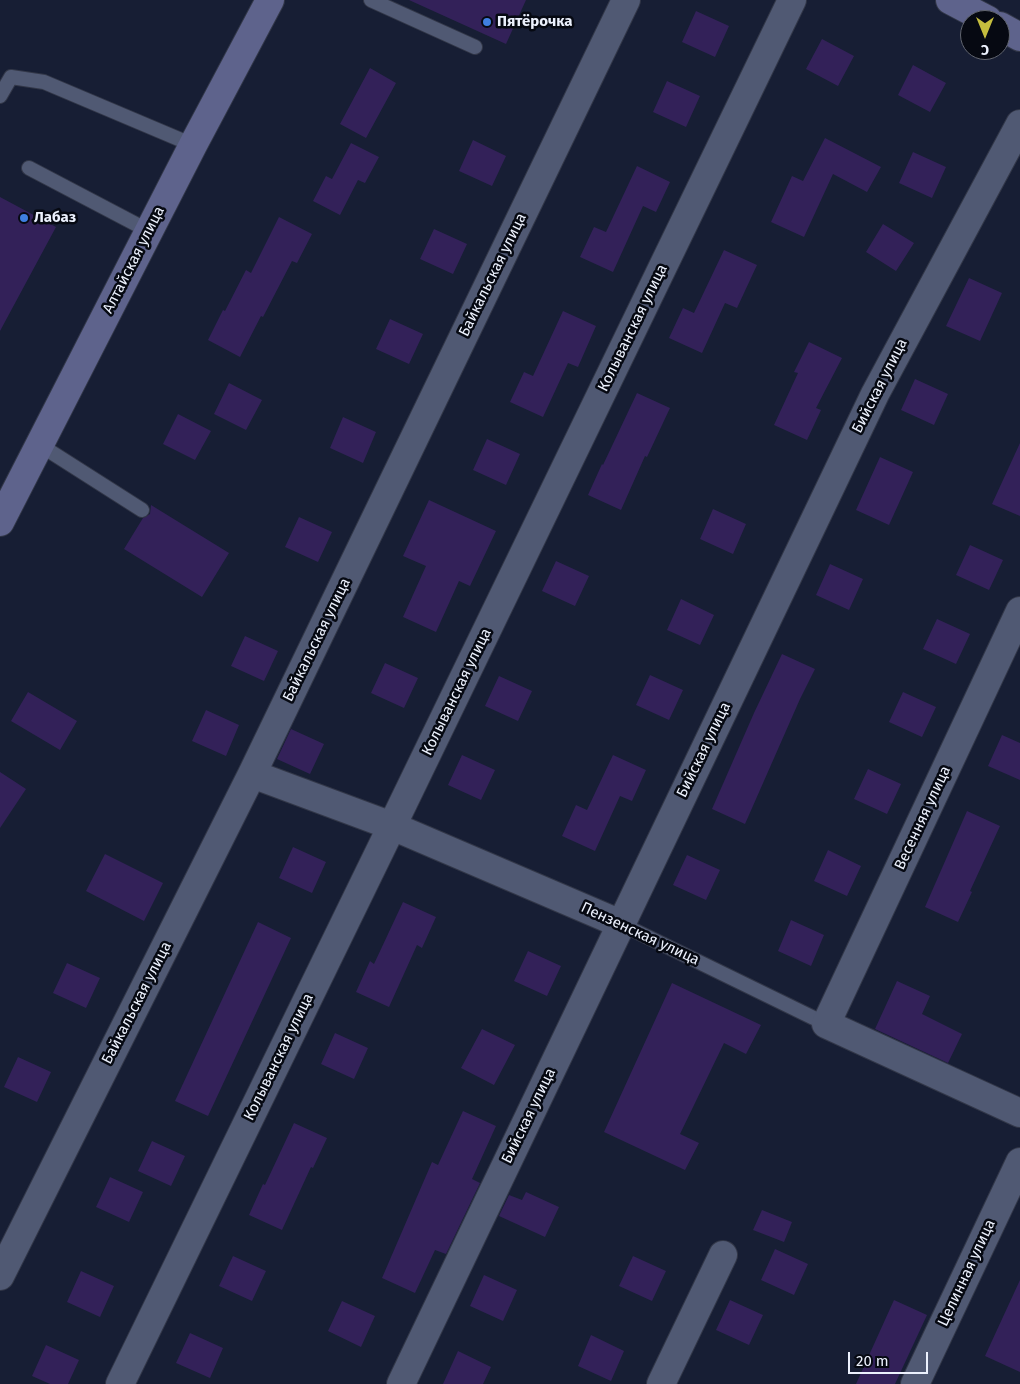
<!DOCTYPE html>
<html>
<head>
<meta charset="utf-8">
<style>
	body { margin:0 }
	#map { position:relative; width:1020px; height:1384px; overflow:hidden; background:#171e34; font-family:"Fira Sans",sans-serif }
	canvas { display:block }
	.north { position:absolute; left:960px; top:10px; width:50px; height:50px; box-sizing:border-box; background:#060912; border:1px solid #626670; border-radius:50%; rotate:180deg; font-size:14px; font-weight:700; line-height:20px; text-align:center; color:#ecf1fd }
	.north::after { content:''; display:block; margin:auto; width:18px; height:22px; background:#c4bd3e; clip-path:polygon(50% 0,100% 100%,50% 72%,0 100%) }
	.scale { position:absolute; left:848px; top:1352px; width:80px; height:22px; box-sizing:border-box; border:2px solid #ecf1fd; border-top:0; padding-left:6px; font-size:15px; line-height:18px; white-space:nowrap; color:#ecf1fd; -webkit-text-stroke:4px #060912; paint-order:stroke }
</style>
</head>
<body>
<div id="map">
<canvas width="1020" height="1384"></canvas>
<div class="north">С</div>
<div class="scale">20 m</div>
</div>
<script>
const ctx = document.querySelector('canvas').getContext('2d');
ctx.lineJoin = 'round';
function paint(path, color) {
  ctx.fillStyle = color;
  ctx.fill(path, 'evenodd');
}
function strokePath(path, color, width, dash) {
  ctx.strokeStyle = color;
  ctx.lineWidth = width;
  ctx.lineCap = dash ? 'butt' : 'round';
  ctx.setLineDash(dash || []);
  ctx.stroke(path);
}
function drawText(font, color, halo, rows, align = 'center') {
  ctx.font = font + ' "Fira Sans",sans-serif';
  ctx.lineWidth = 5;
  ctx.setLineDash([]);
  ctx.textBaseline = 'middle';
  ctx.strokeStyle = halo;
  ctx.fillStyle = color;
  for (const [text, x, y, turn = 0] of rows) {
    ctx.save();
    ctx.translate(x, y);
    ctx.rotate((+turn || 0) * Math.PI / 180);
    ctx.textAlign = isNaN(turn) ? turn : align;
    if (halo) ctx.strokeText(text, 0, 0);
    ctx.fillText(text, 0, 0);
    ctx.restore();
  }
}
const building = new Path2D(`
	M409,0H526L506,44Z
	M696,11L729,26L715,57L682,42Z
	M822,39L854,56L838,86L806,69Z
	M913,65L946,83L930,112L898,95Z
	M370,68L396,83L366,138L340,124Z
	M667,81L700,96L686,127L653,112Z
	M825,138L881,167L867,192L833,174L804,237L771,222L792,176L803,181Z
	M473,140L506,156L492,186L459,171Z
	M351,143L379,157L365,183L358,180L340,215L313,201L326,176L332,179Z
	M913,152L946,167L932,198L899,183Z
	M637,166L670,182L656,212L643,206L613,272L580,257L594,227L606,232Z
	M0,197L56,227L0,331Z
	M279,217L312,234L297,263L292,261L263,317L261,316L240,357L208,340L223,310L225,311L246,270L251,273Z
	M883,224L914,243L896,271L866,252Z
	M434,229L467,244L453,274L420,259Z
	M724,250L757,265L737,308L725,303L702,353L669,338L683,308L694,313Z
	M969,278L1002,293L980,341L946,326Z
	M563,311L596,326L578,367L568,363L543,417L510,402L524,372L533,376Z
	M390,319L423,334L409,364L376,349Z
	M809,342L842,358L816,408L821,410L807,440L774,425L798,373L794,372Z
	M915,379L948,394L934,425L901,410Z
	M229,383L262,400L246,430L214,414Z
	M637,393L670,408L647,457L645,456L621,510L588,495L602,464L603,465Z
	M178,414L211,431L195,460L163,444Z
	M343,417L376,432L363,463L330,448Z
	M487,439L520,454L506,485L473,470Z
	M1020,443V516L992,504Z
	M880,457L913,472L889,525L856,510Z
	M429,500L496,531L470,586L459,581L436,632L403,617L426,566L403,556Z
	M151,505L229,553L202,597L124,549L143,518L150,514Z
	M713,509L746,524L733,554L700,539Z
	M299,517L332,532L318,562L285,547Z
	M970,545L1003,560L989,590L956,575Z
	M556,561L589,576L575,606L542,591Z
	M830,564L863,579L849,610L816,595Z
	M681,599L714,615L700,645L667,630Z
	M937,619L970,634L956,664L923,649Z
	M245,636L278,651L264,681L231,666Z
	M782,654L815,669L800,699L745,824L712,809L754,713Z
	M385,663L418,678L404,708L371,693Z
	M650,675L683,690L669,720L636,705Z
	M499,676L532,691L518,721L485,706Z
	M28,692L77,721L60,750L11,721Z
	M903,692L936,707L922,737L889,722Z
	M206,710L239,725L226,756L192,741Z
	M291,729L324,744L310,774L277,759Z
	M1002,735L1020,743V780L988,766Z
	M462,755L495,770L481,800L448,785Z
	M613,755L646,770L632,801L620,796L595,851L562,836L576,805L587,810Z
	M868,769L901,784L887,814L854,799Z
	M0,772L26,789L0,828Z
	M967,811L1000,826L970,891L972,892L958,922L925,907Z
	M293,847L326,862L312,893L279,878Z
	M828,850L861,866L847,896L814,881Z
	M105,854L163,883L144,921L86,891Z
	M687,855L720,870L706,900L673,885Z
	M403,902L436,917L422,948L417,945L389,1007L356,992L370,961L374,964Z
	M791,920L824,935L811,966L778,951Z
	M258,922L291,938L208,1116L175,1101Z
	M528,951L561,966L547,996L514,981Z
	M67,963L100,978L86,1008L53,993Z
	M897,981L930,996L922,1014L962,1034L948,1063L875,1029Z
	M672,983L761,1025L746,1054L724,1043L680,1134L699,1143L685,1170L604,1132Z
	M482,1029L515,1045L494,1085L461,1068Z
	M335,1033L368,1048L354,1079L321,1064Z
	M18,1057L51,1072L37,1102L4,1087Z
	M463,1111L496,1126L472,1179L480,1183L446,1254L435,1250L415,1293L382,1278L432,1162L438,1165Z
	M294,1123L327,1138L313,1168L311,1167L282,1230L249,1215L263,1184L265,1185Z
	M152,1141L185,1156L171,1186L138,1171Z
	M110,1177L143,1192L129,1222L96,1207Z
	M526,1192L559,1207L545,1237L499,1216L509,1195L522,1200Z
	M762,1210L792,1222L784,1242L753,1230Z
	M775,1249L808,1264L794,1295L761,1280Z
	M233,1256L266,1271L252,1301L219,1286Z
	M633,1256L666,1271L652,1301L619,1286Z
	M81,1271L114,1286L100,1317L67,1302Z
	M484,1275L517,1290L503,1321L470,1306Z
	M1020,1280V1372L985,1356Z
	M730,1300L763,1315L749,1345L716,1330Z
	M894,1300L927,1315L895,1384H856Z
	M342,1301L375,1316L361,1347L328,1331Z
	M190,1333L223,1348L210,1378L176,1363Z
	M591,1335L624,1351L611,1381L578,1366Z
	M46,1345L79,1360L68,1384H50L32,1376Z
	M458,1351L491,1367L483,1384H443Z`);
const lane = new Path2D(`
	M371,0L475,47
	M0,96L11,77L44,82L193,145
	M29,168L149,231
	M40,445L142,510
	M621,924L826,1024`);
const street = new Path2D(`
	M1020,611L826,1024L1020,1113
	M252,774L392,826L621,924
	M0,1276L252,774L626,0
	M120,1384L392,826L792,0
	M401,1384L875,394L1020,124
	M661,1384L723,1255
	M915,1384L1020,1162`);
const secondary = new Path2D(`
	M950,0L988,20
	M1000,26L1020,37
	M0,522L193,145L270,0`);
const markers = [
	[487,22,5,"#3f7fe0"],
	[24,218,5,"#3f7fe0"]
];
const poiNames = [
	["Пятёрочка",497,22],
	["Лабаз",34,218]
];
const streetNames = [
	["Алтайская улица",134,260,-63],
	["Байкальская улица",493,275,-64],
	["Колыванская улица",633,328,-64],
	["Бийская улица",880,386,-63],
	["Байкальская улица",317,640,-64],
	["Колыванская улица",457,692,-64],
	["Бийская улица",704,750,-64],
	["Весенняя улица",923,818,-65],
	["Пензенская улица",640,934,25],
	["Байкальская улица",137,1003,-63],
	["Колыванская улица",279,1057,-64],
	["Бийская улица",529,1116,-64],
	["Целинная улица",967,1273,-65]
];
paint(building, '#332159');
strokePath(lane, '#323748', 16);
strokePath(street, '#323748', 30);
strokePath(secondary, '#323748', 30);
strokePath(lane, '#505973', 14);
strokePath(street, '#505973', 28);
strokePath(secondary, '#5e638c', 28);
for (const [x, y, r, color] of markers) {
  const dot = new Path2D();
  dot.arc(x, y, r, 0, 2 * Math.PI);
  ctx.fillStyle = color;
  ctx.fill(dot);
  strokePath(dot, '#060912', 2);
}
drawText('bold 15px', '#ecf1fd', '#060912', poiNames, 'left');
drawText('15px', '#ecf1fd', '#060912', streetNames);
</script>
</body>
</html>
